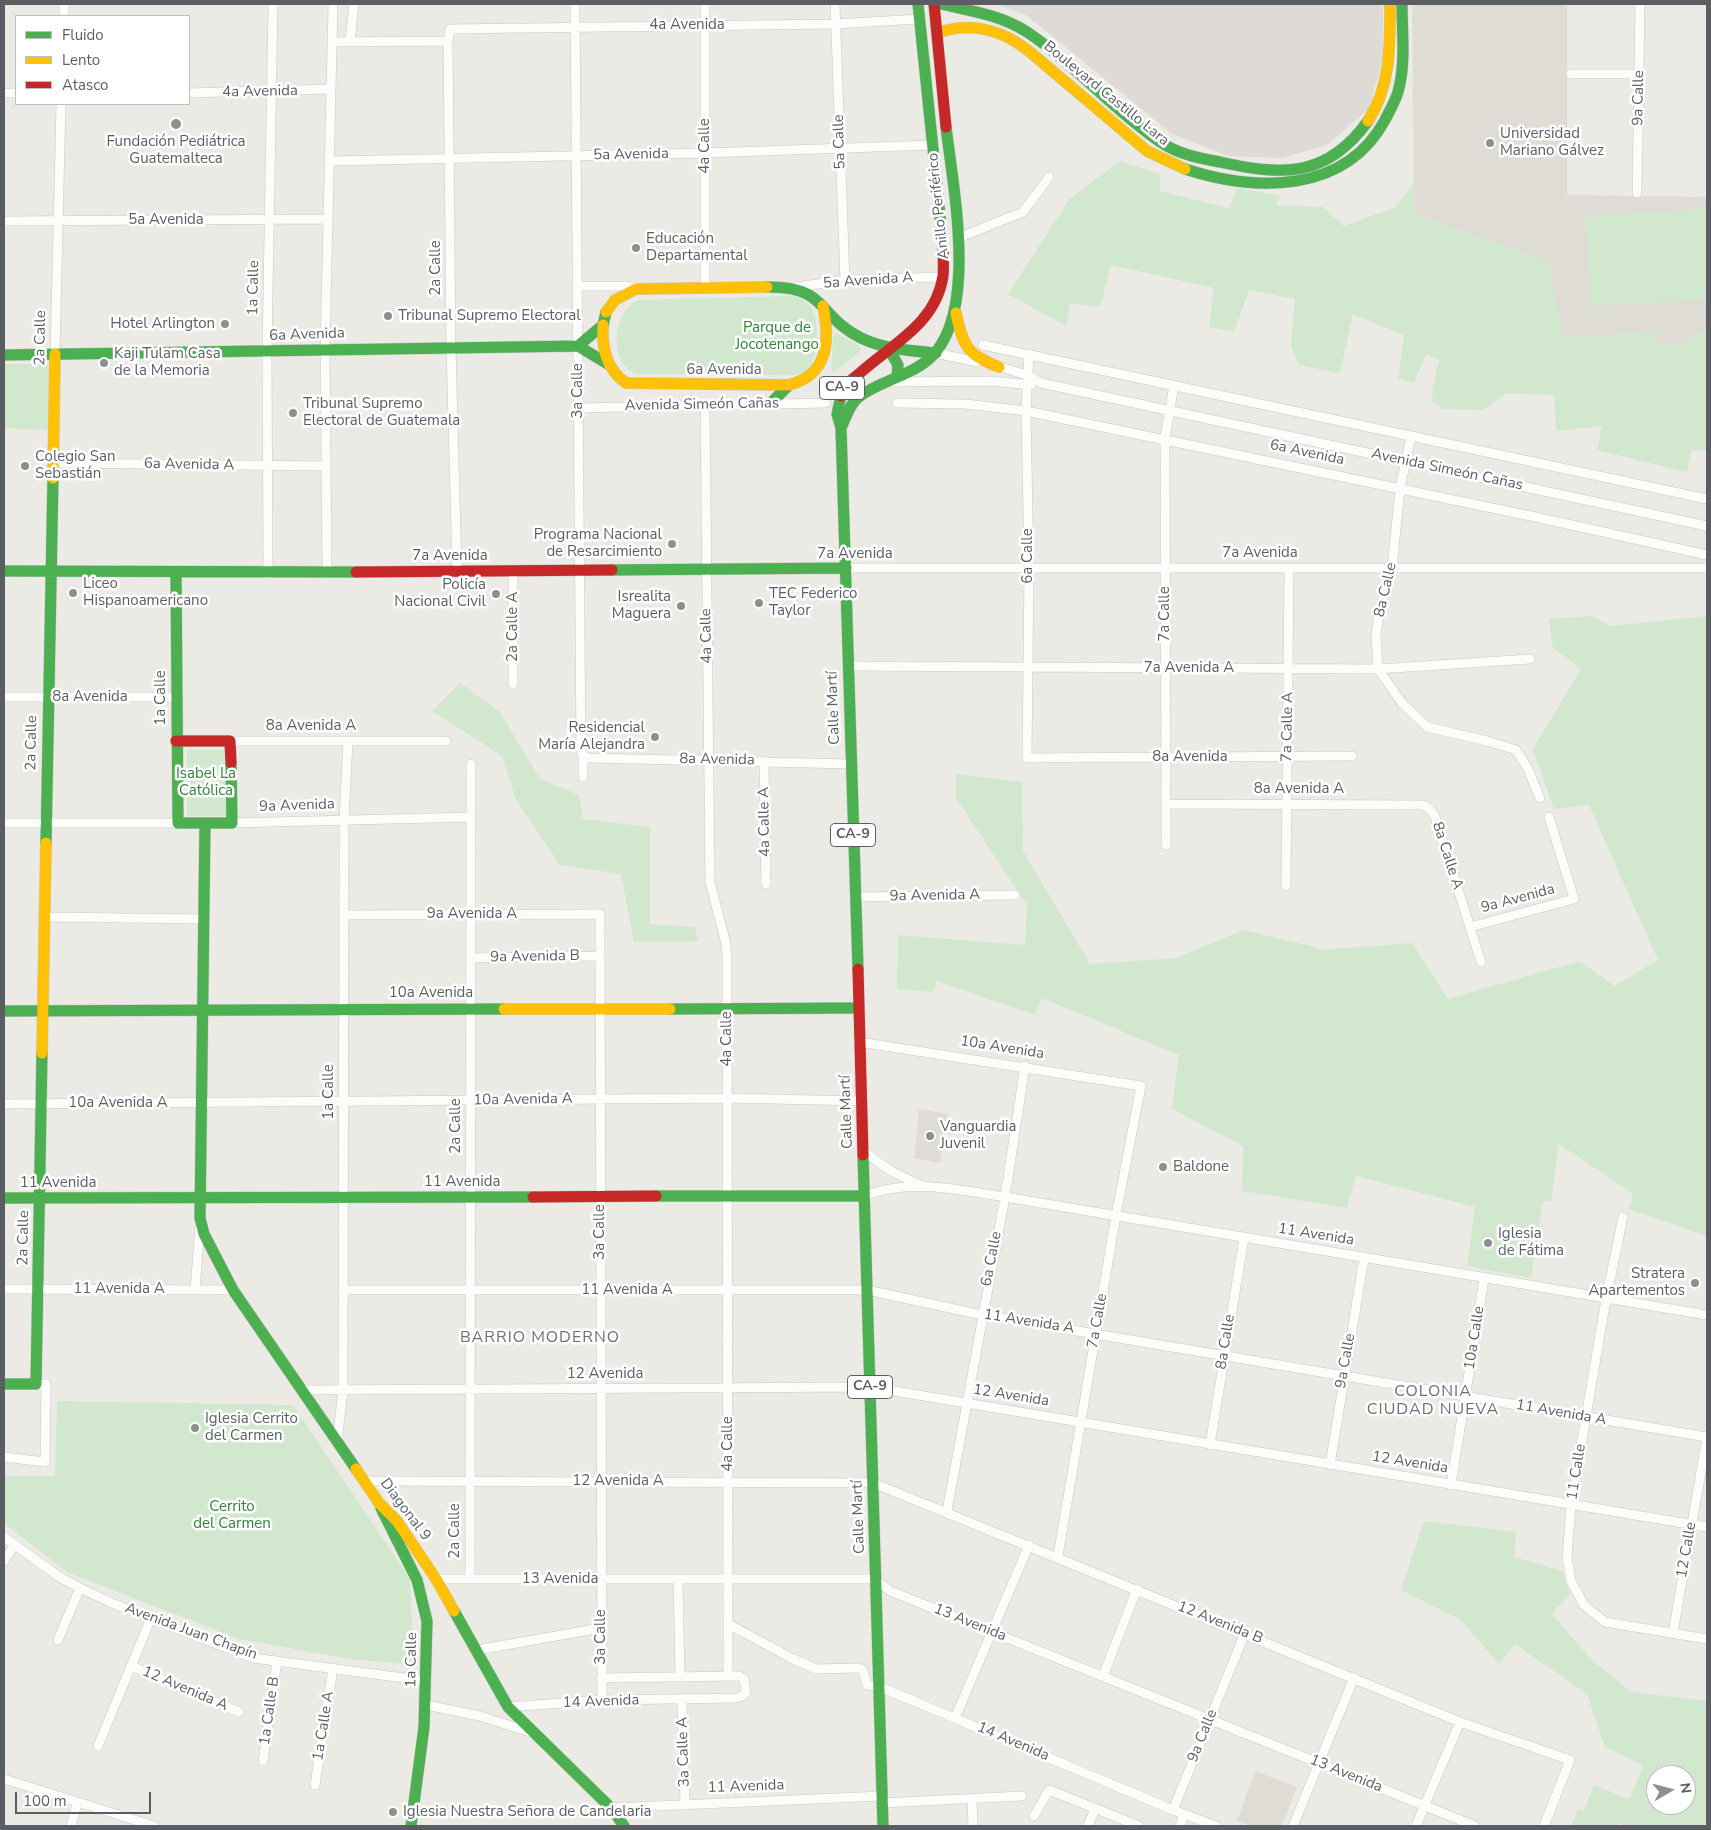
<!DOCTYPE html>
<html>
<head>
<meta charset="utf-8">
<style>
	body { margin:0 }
	#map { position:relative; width:1711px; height:1830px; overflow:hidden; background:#ebeae4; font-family:"Nunito Sans",sans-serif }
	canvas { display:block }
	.frame { position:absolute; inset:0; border:5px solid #5a5e63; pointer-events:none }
	.legend { position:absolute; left:15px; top:15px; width:175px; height:90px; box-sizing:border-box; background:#fff; border:1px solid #bdbfc1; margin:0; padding:6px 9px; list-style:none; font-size:15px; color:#5a5e63 }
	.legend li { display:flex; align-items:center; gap:10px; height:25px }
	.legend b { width:25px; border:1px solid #bdbfc1 }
	.north { position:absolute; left:1646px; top:1765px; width:50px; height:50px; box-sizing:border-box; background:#fff; border:1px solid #bdbfc1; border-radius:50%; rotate:82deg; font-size:14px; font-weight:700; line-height:20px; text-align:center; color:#5a5e63 }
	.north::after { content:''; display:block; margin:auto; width:18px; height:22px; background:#8d8f90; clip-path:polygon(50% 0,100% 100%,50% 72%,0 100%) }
	.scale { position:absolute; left:15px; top:1792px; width:136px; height:22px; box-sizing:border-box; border:2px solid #5a5e63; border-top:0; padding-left:6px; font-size:15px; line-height:18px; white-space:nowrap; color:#5a5e63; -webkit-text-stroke:4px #fff; paint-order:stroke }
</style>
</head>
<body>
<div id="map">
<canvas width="1711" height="1830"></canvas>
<div class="frame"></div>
<ul class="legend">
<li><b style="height:6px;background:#4caf50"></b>Fluido</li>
<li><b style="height:6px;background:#ffc107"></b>Lento</li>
<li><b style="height:6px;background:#c62828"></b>Atasco</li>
</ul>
<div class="north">N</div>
<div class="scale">100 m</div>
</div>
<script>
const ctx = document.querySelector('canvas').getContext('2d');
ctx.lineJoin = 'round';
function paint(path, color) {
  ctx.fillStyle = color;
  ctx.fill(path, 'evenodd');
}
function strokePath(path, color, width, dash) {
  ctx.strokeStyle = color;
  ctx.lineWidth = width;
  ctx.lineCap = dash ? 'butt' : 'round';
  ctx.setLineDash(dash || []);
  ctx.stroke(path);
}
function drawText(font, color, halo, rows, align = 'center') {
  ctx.font = font + ' "Nunito Sans",sans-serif';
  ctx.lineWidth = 5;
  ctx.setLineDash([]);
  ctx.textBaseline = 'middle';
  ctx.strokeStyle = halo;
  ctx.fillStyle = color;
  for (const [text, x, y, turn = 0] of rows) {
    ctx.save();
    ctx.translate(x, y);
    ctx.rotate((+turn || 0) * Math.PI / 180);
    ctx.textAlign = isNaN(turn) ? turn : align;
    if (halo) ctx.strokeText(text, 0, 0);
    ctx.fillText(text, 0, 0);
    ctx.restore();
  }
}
const industrial = new Path2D(`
	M994,4H1383V57L1369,109L1327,145L1283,158L1228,156L1172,134L1026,15Z`);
const education = new Path2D(`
	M1412,4H1567V195L1707,197V327L1684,346H1668L1656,344L1654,331L1562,339L1548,262L1414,214Z
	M919,1109L948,1114L940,1163L914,1158Z
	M1255,1771L1297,1787L1282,1826H1251L1237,1821Z`);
const green = new Path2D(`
	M1119,161L1160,174V191L1229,208L1238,188L1281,196L1276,205L1323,207L1344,226L1396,207L1414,183V214L1549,262L1563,338L1654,331L1657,344L1684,346L1707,327V450L1691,451L1687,472L1597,450L1602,426L1556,431L1554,395L1507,393L1483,410L1442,409L1432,401L1433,387L1439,360L1426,354L1414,383L1398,379L1404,335L1353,314L1340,373L1299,365L1291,346L1295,299L1249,290L1234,332L1209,327L1214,288L1111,265L1100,307L1070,303L1066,326L1008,294L1069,200Z
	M1707,209V299L1591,306L1585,216Z
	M792,296C801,298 809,302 813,311C820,326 819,360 806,370C801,374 793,375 787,375L639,374C609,369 610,314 638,300Z
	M840,335L860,346L861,350L834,373L831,370L833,338L836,334Z
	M4,364H49L48,430L4,428Z
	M1591,616L1611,626L1707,616V1236L1629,1209L1633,1194L1559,1144L1551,1201H1543L1531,1278L1467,1266L1475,1207L1356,1176L1347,1208L1242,1191L1243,1146L1172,1109L1179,1055L1042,998L1035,1015L937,981L933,992L897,989L898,935L1025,945L1027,905L956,798V774L1022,782L1023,851L1090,964L1177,958L1243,930L1311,946L1319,950L1412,943L1448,999L1580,961L1614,986L1658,960L1589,805L1554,809L1533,749L1581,669L1553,648L1549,619Z
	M460,683L500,712L540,779L579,795L583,819L650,827V924L695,927L698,941L634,942L621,874L560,865L516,800L502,756L432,711Z
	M187,750H226V816H187Z
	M57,1401L293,1405L410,1579L414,1665L350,1659L239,1639L67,1572L4,1523V1476H55Z
	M1424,1521L1516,1532L1514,1557L1562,1571L1570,1594L1552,1614L1592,1660L1631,1692L1707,1701V1826H1624L1588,1812L1622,1826H1571L1578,1809L1584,1811L1594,1785L1629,1799L1643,1766L1605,1747L1587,1694L1515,1644L1499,1664L1461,1620L1401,1590ZM1656,1775H1686V1805H1656Z`);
const street = new Path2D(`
	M575,4L581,750L583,755V777
	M705,4V288
	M835,4L845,280
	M64,16V4
	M332,42L448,41
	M350,42L354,4
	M1571,74H1639
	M4,93H16
	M189,93L331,89
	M330,161L705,153L931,145
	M1637,193L1640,4
	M4,221L328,219
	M958,238L1023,212L1049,177
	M577,286H625L637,288
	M796,287L845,280L943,277
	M983,345L1707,499
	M936,353L977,362
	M55,354L61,104
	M1029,354L1026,411L1029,569L1027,758L1352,756
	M997,366L1027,375L1041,383L1707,526
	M894,382L991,381L1031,385
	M897,403L965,404L1026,411L1540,518L1707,555
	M705,405L710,882L726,944L727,957L728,1675
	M578,408L826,403
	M1411,436L1400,489L1392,568L1379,613L1376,636L1378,669L1402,703L1427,727L1487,741L1516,750L1527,767L1540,798
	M53,463L325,466
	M846,568H1707
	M457,571L451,347L448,41L450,29L835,24L919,19
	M513,571V684
	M327,572L325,349L333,4
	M268,573L267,351L273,4
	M848,666L1378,669L1530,659
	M4,697H176
	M230,741H446
	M583,755L588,758L851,764
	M764,761L766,884
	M1166,804L1423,805L1430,809L1435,817L1481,962
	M4,823H178
	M232,823L471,817
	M1166,845L1165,438L1174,385
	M1286,886L1289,568
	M855,897L1015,895
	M344,915L600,914L602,1700
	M44,917L204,919
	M1470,927L1574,899L1549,817
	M471,958L600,956
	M859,1042L1141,1086L1116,1215L1058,1556
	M4,1104L727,1098L861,1101
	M863,1151L891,1171L920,1185
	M864,1196C911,1178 957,1190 1005,1197L1707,1315
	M1623,1217L1606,1299L1571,1505L1567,1557L1571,1581L1584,1605L1605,1622L1707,1639
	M4,1289L233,1290
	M195,1290L200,1226
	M344,1290H867L982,1315L1707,1437
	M302,1390L870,1387L1707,1527
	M337,1442L343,1390L344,819L348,742
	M1210,1445L1244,1238
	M4,1457L45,1462L46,1384H36
	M1330,1465L1364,1258
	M364,1481L873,1483L1460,1722L1570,1760L1544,1826
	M1451,1485L1484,1279
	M947,1511L1005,1197L1025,1066
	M4,1537L58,1576L80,1588L114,1604L253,1658L427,1681
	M4,1561L15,1545
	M436,1579H875L890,1591L1475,1826
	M470,1579L471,764
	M678,1579L680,1677
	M728,1624L793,1659L816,1669L858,1668L863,1670L867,1685L878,1686L1173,1810L1216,1826
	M1673,1633L1707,1437
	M58,1640L80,1588
	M477,1650L601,1628
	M131,1666L239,1712
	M1103,1676L1137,1589
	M682,1700L685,1804
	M426,1705L480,1716L530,1732
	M508,1707L602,1700L735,1698L742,1696L746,1692L744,1679L739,1676L601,1678
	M955,1718L1029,1545
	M98,1746L151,1618
	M263,1761L277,1661
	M4,1779L154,1826
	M315,1785L333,1668
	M972,1799L973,1826
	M882,1803L1022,1796
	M611,1808L882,1796
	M1173,1810L1245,1633
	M1034,1816L1049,1790L1139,1826
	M71,1826L77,1804
	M1088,1826L1095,1809
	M1180,1826L1184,1814
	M1293,1826L1354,1678
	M1416,1826L1460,1722`);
const fast = new Path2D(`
	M918,4L943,245
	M941,4C971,11 1001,15 1027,32C1075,64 1112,109 1159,141C1177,154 1199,158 1220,162C1282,176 1327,178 1368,121
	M1185,169C1256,192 1345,194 1385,120C1390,110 1395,102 1398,92C1406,63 1402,33 1402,4
	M767,287C828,286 817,316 861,338C884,349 911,351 936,353
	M578,346L608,364
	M889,349L898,365L897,376
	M4,355L578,346L603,325L606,312
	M841,396L837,414L841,428L858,969
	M770,404L789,385
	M841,428C846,418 850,402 860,396C879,382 905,377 924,363C981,323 953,188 946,127
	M612,570L846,568
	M4,571L356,572
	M176,573L178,823H232L231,763
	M205,823L200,1218L204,1234L233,1290L356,1469
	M46,843L53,478
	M670,1009L858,1008
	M4,1011L504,1009
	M863,1155L883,1826
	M656,1196H864
	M4,1198L533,1197
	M4,1384H36L42,1053
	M381,1508L417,1580L427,1621L424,1727L411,1826
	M454,1611L508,1707L611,1808L624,1826`);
const slow = new Path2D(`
	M937,33C971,21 1003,30 1030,52L1147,151L1185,169
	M1368,121C1391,86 1390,45 1390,4
	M606,312L615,300L636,289L767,287
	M956,313C963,346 967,355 999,367
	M603,325C602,348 606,369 626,383L789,385C829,374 830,341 823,306
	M53,478L55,354
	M504,1009H670
	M42,1053L46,843
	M356,1469L379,1503L397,1521L436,1579L454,1611`);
const jam = new Path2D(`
	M934,4L946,127
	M841,396C844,385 851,380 860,373C892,344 936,324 943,276C944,267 943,255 943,245
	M356,572L612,570
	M176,741H230L231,763
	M858,969L863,1155
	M533,1197L656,1196`);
const markers = [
	[176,124,6,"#8d8f90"],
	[1490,143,5,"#8d8f90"],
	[636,248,5,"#8d8f90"],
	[388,316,5,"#8d8f90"],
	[225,324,5,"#8d8f90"],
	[104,363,5,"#8d8f90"],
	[293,413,5,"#8d8f90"],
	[25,466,5,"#8d8f90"],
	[672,544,5,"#8d8f90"],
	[73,593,5,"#8d8f90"],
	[496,594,5,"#8d8f90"],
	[759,603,5,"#8d8f90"],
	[681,606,5,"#8d8f90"],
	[655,737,5,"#8d8f90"],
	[930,1136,5,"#8d8f90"],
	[1163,1167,5,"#8d8f90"],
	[1488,1243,5,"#8d8f90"],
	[1695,1283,5,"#8d8f90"],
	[195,1428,5,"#8d8f90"],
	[393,1812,5,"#8d8f90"]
];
const shields = [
	[842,388,45],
	[853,835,45],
	[870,1387,45]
];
const shieldNames = [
	["CA-9",842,388],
	["CA-9",853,835],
	["CA-9",870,1387]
];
const streetNames = [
	["4a Avenida",687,25],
	["4a Avenida",260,92,-1],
	["Boulevard Castillo Lara",1106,94,39],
	["9a Calle",1639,98,-89],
	["5a Calle",840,142,-92],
	["4a Calle",705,146,-90],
	["5a Avenida",631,155,-1],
	["Anillo Periférico",939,206,-96],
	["5a Avenida",166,220],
	["2a Calle",436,268,-90],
	["5a Avenida A",868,281,-4],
	["1a Calle",254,288,-89],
	["6a Avenida",307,335,-2],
	["2a Calle",41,338,-89],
	["6a Avenida",724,370],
	["3a Calle",578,391,-90],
	["Avenida Simeón Cañas",702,405,-1],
	["6a Avenida",1307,453,12],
	["6a Avenida A",189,465,1],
	["Avenida Simeón Cañas",1447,470,12],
	["7a Avenida",1260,553],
	["7a Avenida",855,554],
	["7a Avenida",450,556],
	["6a Calle",1028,556,-90],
	["8a Calle",1386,590,-77],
	["7a Calle",1165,614,-90],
	["2a Calle A",513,627,-90],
	["4a Calle",707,636,-91],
	["7a Avenida A",1189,668],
	["8a Avenida",90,697],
	["1a Calle",161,698,-90],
	["Calle Martí",834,708,-92],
	["8a Avenida A",311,726],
	["7a Calle A",1288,727,-89],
	["2a Calle",32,743,-89],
	["8a Avenida",1190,757],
	["8a Avenida",717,760,1],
	["8a Avenida A",1299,789],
	["9a Avenida",297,806,-2],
	["4a Calle A",765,822,-91],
	["8a Calle A",1447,856,72],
	["9a Avenida A",935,896,-1],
	["9a Avenida",1518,899,-15],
	["9a Avenida A",472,914],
	["9a Avenida B",535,957,-1],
	["10a Avenida",431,993],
	["4a Calle",727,1039,-90],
	["10a Avenida",1002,1048,9],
	["1a Calle",329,1092,-90],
	["10a Avenida A",523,1100,-1],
	["10a Avenida A",118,1103],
	["Calle Martí",847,1112,-92],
	["2a Calle",456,1126,-90],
	["11 Avenida",462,1182],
	["11 Avenida",58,1183],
	["3a Calle",600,1232,-90],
	["11 Avenida",1316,1235,9],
	["2a Calle",24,1238,-89],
	["6a Calle",992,1259,-79],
	["11 Avenida A",119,1289],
	["11 Avenida A",627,1290],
	["7a Calle",1098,1321,-80],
	["11 Avenida A",1029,1322,9],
	["10a Calle",1475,1338,-81],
	["8a Calle",1226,1342,-81],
	["9a Calle",1346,1361,-80],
	["12 Avenida",605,1374],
	["12 Avenida",1011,1396,9],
	["11 Avenida A",1561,1413,10],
	["4a Calle",728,1444,-90],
	["12 Avenida",1410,1463,9],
	["11 Calle",1577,1472,-81],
	["12 Avenida A",618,1481],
	["Diagonal 9",405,1510,53],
	["Calle Martí",859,1517,-92],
	["2a Calle",455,1531,-90],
	["12 Calle",1687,1550,-80],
	["13 Avenida",560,1579],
	["13 Avenida",970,1623,22],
	["12 Avenida B",1220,1623,22],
	["Avenida Juan Chapín",191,1632,20],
	["3a Calle",601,1637,-90],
	["1a Calle",412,1660,-89],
	["12 Avenida A",185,1689,23],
	["14 Avenida",601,1702,-2],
	["1a Calle B",270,1711,-82],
	["1a Calle A",324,1726,-81],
	["9a Calle",1203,1736,-68],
	["14 Avenida",1013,1742,23],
	["3a Calle A",684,1752,-92],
	["13 Avenida",1346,1774,22],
	["11 Avenida",746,1787,-2]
];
const poiNames = [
	["Universidad",1500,134],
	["Mariano Gálvez",1500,151],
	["Fundación Pediátrica",176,142,"center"],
	["Guatemalteca",176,159,"center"],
	["Educación",646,239],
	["Departamental",646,256],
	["Tribunal Supremo Electoral",398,316],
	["Hotel Arlington",215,324,"right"],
	["Kaji Tulam Casa",114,354],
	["de la Memoria",114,371],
	["Tribunal Supremo",303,404],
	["Electoral de Guatemala",303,421],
	["Colegio San",35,457],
	["Sebastián",35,474],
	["Programa Nacional",662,535,"right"],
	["de Resarcimiento",662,552,"right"],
	["Liceo",83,584],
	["Hispanoamericano",83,601],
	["Policía",486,585,"right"],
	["Nacional Civil",486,602,"right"],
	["TEC Federico",769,594],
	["Taylor",769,611],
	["Isrealita",671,597,"right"],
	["Maguera",671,614,"right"],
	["Residencial",645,728,"right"],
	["María Alejandra",645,745,"right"],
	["Vanguardia",940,1127],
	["Juvenil",940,1144],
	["Baldone",1173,1167],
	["Iglesia",1498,1234],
	["de Fátima",1498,1251],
	["Stratera",1685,1274,"right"],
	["Apartementos",1685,1291,"right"],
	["Iglesia Cerrito",205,1419],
	["del Carmen",205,1436],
	["Iglesia Nuestra Señora de Candelaria",403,1812]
];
const parkNames = [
	["Parque de",777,328],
	["Jocotenango",777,345],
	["Isabel La",206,774],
	["Católica",206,791],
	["Cerrito",232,1507],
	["del Carmen",232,1524]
];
const neighbourhoodNames = [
	["BARRIO MODERNO",540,1338],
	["COLONIA",1433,1392],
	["CIUDAD NUEVA",1433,1410]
];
paint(industrial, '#dedbd7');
paint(education, '#dedcd4');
paint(green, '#d1e8ce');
strokePath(street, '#c7c7c5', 10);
strokePath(fast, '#c7c8c6', 12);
strokePath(slow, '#c7c8c6', 12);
strokePath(jam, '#c7c8c6', 12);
strokePath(street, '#fcfcfb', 9);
strokePath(fast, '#4caf50', 11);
strokePath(slow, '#ffc107', 11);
strokePath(jam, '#c62828', 11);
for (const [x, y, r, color] of markers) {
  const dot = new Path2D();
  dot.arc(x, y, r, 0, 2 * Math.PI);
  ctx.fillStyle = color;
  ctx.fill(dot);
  strokePath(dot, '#fff', 2);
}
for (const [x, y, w] of shields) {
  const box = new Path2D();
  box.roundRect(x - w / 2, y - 11.5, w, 23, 4);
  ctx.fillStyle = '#fff';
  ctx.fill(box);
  strokePath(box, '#5a5e63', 1);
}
drawText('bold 14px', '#5a5e63', null, shieldNames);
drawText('15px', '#5a5e63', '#fff', streetNames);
drawText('15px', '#5a5e63', '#fff', poiNames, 'left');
drawText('15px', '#2f8435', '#fff', parkNames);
ctx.letterSpacing = '1px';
drawText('16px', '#6a7075', '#fff', neighbourhoodNames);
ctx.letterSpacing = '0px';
</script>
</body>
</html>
